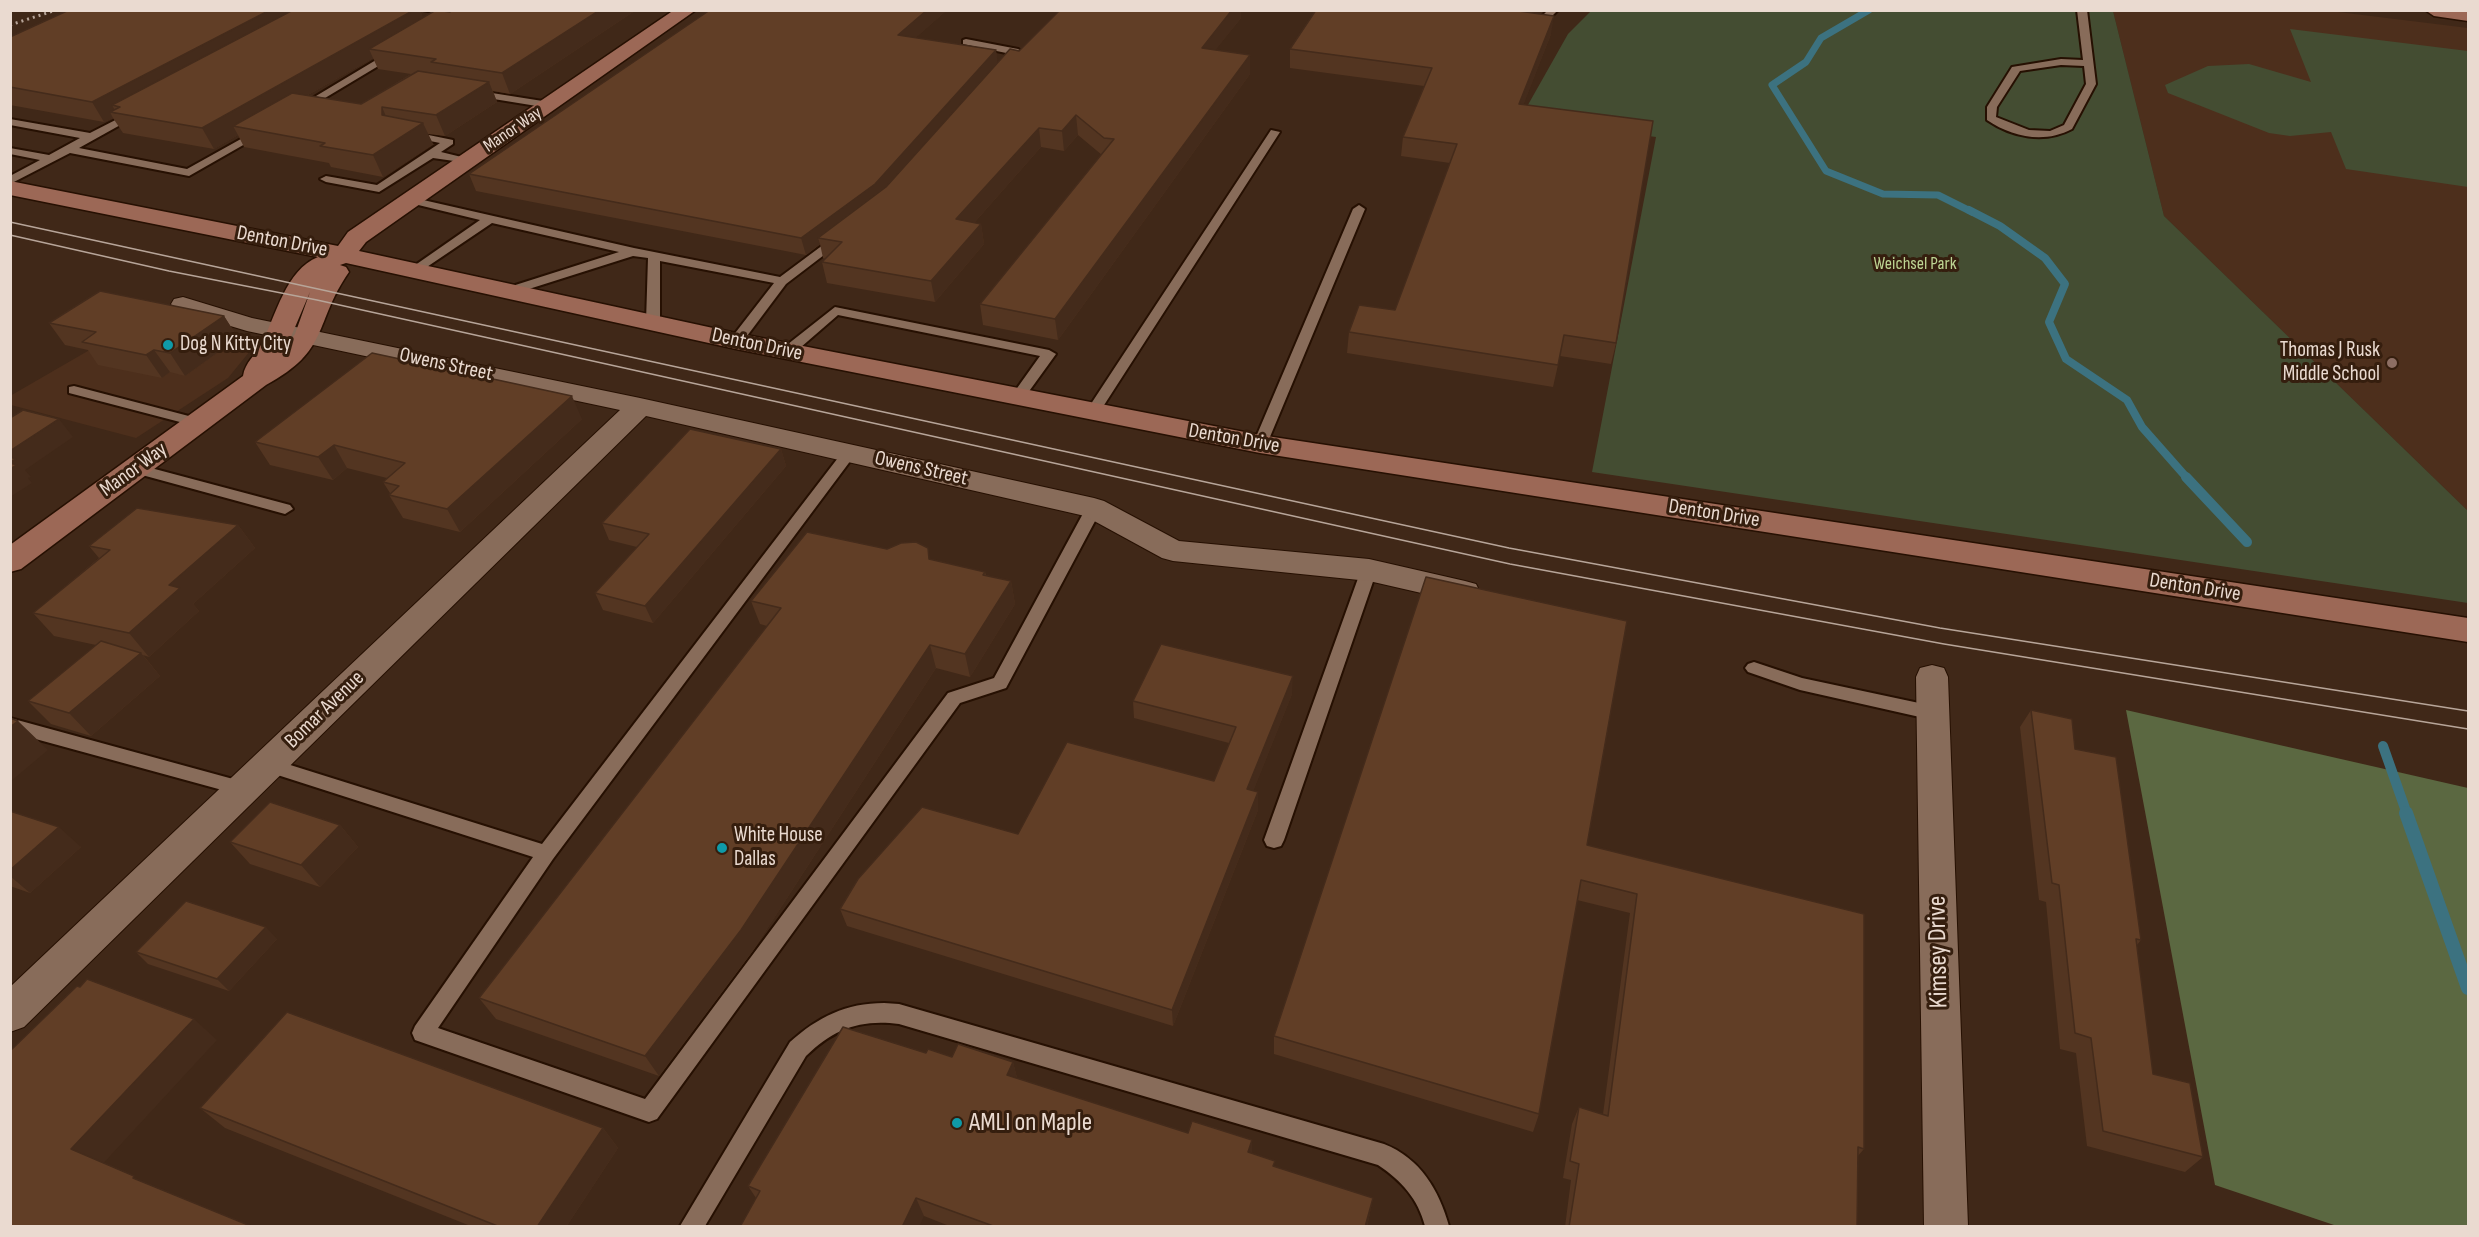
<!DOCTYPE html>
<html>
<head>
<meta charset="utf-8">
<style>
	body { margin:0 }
	#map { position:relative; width:2479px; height:1237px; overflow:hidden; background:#402818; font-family:"Sofia Sans Condensed",sans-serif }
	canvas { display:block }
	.frame { position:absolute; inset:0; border:12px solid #eadad0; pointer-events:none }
</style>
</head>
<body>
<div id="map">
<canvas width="2479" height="1237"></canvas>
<div class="frame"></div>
</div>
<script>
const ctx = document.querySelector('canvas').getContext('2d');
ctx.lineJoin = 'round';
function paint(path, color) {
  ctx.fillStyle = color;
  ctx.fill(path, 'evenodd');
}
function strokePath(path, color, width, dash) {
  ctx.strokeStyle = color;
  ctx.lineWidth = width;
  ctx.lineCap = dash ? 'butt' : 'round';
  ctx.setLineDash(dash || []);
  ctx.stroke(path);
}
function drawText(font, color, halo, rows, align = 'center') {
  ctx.font = font + ' "Sofia Sans Condensed",sans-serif';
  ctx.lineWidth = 6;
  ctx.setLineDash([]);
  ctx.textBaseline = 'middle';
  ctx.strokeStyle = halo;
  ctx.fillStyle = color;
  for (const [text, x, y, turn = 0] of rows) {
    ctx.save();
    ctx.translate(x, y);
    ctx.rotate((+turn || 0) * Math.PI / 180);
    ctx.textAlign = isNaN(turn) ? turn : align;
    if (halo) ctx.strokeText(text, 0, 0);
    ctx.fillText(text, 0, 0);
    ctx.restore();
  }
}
const built = new Path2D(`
	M2322,10L2468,28V511L2164,216L2113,11Z
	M157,311L259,340L228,378L136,438L11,405L10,396Z`);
const green = new Path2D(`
	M1591,11H2113L2164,216L2468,511V603L1592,472L1656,137L1520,119L1568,34Z
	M2290,29L2468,51V187L2346,169L2331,132L2290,136L2269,133L2168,93L2165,85L2208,66L2249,64L2311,82Z`);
const forest = new Path2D(`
	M2126,710L2468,788V1226H2337L2215,1185Z`);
const streamFar3 = new Path2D(`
	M1869,10L1821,38L1806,62L1772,85L1826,171L1883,194L1938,195L1972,212`);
const streamFar2 = new Path2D(`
	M1969,210L2000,226L2045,258L2065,284L2049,322L2066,359L2127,400L2142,427L2187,478`);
const streamFar1 = new Path2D(`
	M2186,477L2247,542
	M2383,746L2407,814`);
const stream = new Path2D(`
	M2406,813L2468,988`);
const lane = new Path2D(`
	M423,10H451L461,14L456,17Z
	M1548,10H1558L1546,22H1540V18Z
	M2077,10H2087L2096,84L2072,129C2044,144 2012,137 1987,120V107L2012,67L2061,59L2083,60ZM2061,65L2084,66L2086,84L2064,125L2050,131L2029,130L1996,117L1997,107L2020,71Z
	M966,39L1018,49L1023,52L1010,64L1005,61L1011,54L963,44V40Z
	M391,51L400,53L305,110L296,108Z
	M473,90L549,102L554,105L549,108L469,95V91Z
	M131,112L140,114L79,148L187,169L257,130L266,132L189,176L70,153L10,184V176L40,160L10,154V148L49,155L80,138L10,125V119L90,133Z
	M1271,130L1280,132L1097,416H1087L1085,413Z
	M409,131L453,140V144L441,152L474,160L468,163L433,158L379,192L326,182L320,179L326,176L377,185L440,143L405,136L404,134Z
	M410,197L634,248L780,277L835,236L839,235L845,239L786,284L741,344L736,345L729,341L774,283L660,261V322L653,326L646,322L648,258L633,256L510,295L506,294V288L619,252L492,223L415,275L409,271L411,268L480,220L406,202V198Z
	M1359,205L1365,209L1267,444L1260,449L1255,447L1253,444L1353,209Z
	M835,307L1049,350L1056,354L1022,401L1017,402L1010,398L1040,356L838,315L793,354H783V348Z
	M74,386L204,420L206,423L199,427L69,393V387Z
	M849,448L854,450L856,453L854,456L553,859L438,1028L645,1099L948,693L994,678L1086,508L1094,503L1099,504L1102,508L1006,688L960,703L657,1119L649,1122L415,1040L412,1033L415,1026L533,857L262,770L259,765L262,760L268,758L542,844L844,450Z
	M136,464L290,505L293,509L285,514L131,472L129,469L131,466Z
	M1369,564L1377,570L1284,840L1281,846L1274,848L1267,846L1264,840L1361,570Z
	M1754,662L1802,678L1933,706L1939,708L1942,713L1939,718L1933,720L1800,690L1748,672L1745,668L1748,664Z
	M10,718L244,782L251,784L253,789L251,794L244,796L10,732Z
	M884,1003L899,1004L1384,1144C1420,1158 1439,1190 1449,1226H1425C1418,1199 1402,1181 1378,1165L899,1024C860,1019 834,1029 806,1056L705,1226H680L790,1042C818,1017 846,1003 884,1003Z`);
const street = new Path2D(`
	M183,297L252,318L640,398L1094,498L1104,501L1179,541L1369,559L1465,581L1476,584L1480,592L1476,600L1465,603L1369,581L1173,561L1162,558L1085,516L646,416L24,1027L10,1032V987L620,410L247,331L174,309L171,304L174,299Z
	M1932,665L1944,668L1948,677L1968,1226H1924L1916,677L1920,668Z`);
const secondary = new Path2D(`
	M674,10H696L366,242L359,251L736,333L1260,435L2468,618V642L1260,453L736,349L346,263L340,265L346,267L349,272C313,324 331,350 266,385L21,569L10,572V545L243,376C245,362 256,355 262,343C276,315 286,270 318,257L10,195V181L338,246L348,232ZM310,292L295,334L287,346Z
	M2425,10H2468V21L2434,16Z`);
const tram = new Path2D(`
	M10,222L1509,548L1940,628L2468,711
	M10,235L169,271L317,300L1510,564L1944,644L2468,729`);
const rail = new Path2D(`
	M10,25L56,10`);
const wall = new Path2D(`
	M69,10H420L423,18L450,12L453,10H636L510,94L493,91L497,102L445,136L428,134L433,144L383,177L331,167L329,163L244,147L238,135L214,149L123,133L113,118L104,122L10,105V37ZM373,58L378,69L411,74L361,104L308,95Z
	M947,10L915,38L996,50L997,63L1019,51L1241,18L1215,50L1250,74L1058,340L983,325L980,304L1102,155L1078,135L1064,151L1041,147L974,223L981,224L984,244L935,302L827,283L822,262L825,259L823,258L820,244L806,255L476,191L469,174Z
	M1551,34L1523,105L1616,343L1611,364L1560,356L1553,387L1347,353L1349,332L1395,310L1450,163L1401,156L1403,137L1424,86L1290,68V49Z
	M224,316L238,338L185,376L170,372L162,378L98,365L88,350L65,345L49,323Z
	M582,419L460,532L403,518L389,495L390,493L383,482L387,478L347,468L333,480L270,465L255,442Z
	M781,449L786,466L653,623L603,610L595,593L637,547L609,540L602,523Z
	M238,525L255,548L193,604L199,611L149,657L143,655L160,676L91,736L51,724L28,701L96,645L54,636L33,613L99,558L89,546Z
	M930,559L985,572L986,575L1011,581L1015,604L970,677L936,668L752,952L659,1076L496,1019L479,998L767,626L760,624L751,601Z
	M1292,694L1253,791L1258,792V810L1173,1026L847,926L840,909L1018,834L1214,781L1229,743L1134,718L1133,701Z
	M2031,710L2075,749L2141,940L2137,945L2153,1074L2203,1157L2185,1172L2087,1146L2076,1053L2060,1049L2046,902L2039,900L2020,727Z
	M10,811L81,847L30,893L10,886Z
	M340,825L358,847L320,887L250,864L230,842Z
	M1587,845L1864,914V1149L1857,1157V1227H1565L1571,1180L1563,1178L1572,1124L1579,1107L1603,1114L1630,913L1577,900L1539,1114L1533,1132L1274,1054V1036Z
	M277,939L229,991L148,964L136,952Z
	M926,1053L952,1057L1013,1062L1017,1078L1252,1153L1274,1167L1373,1198L1367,1227H952L924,1216L756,1198L748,1186Z
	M200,1108L603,1128L618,1148L566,1227H473L225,1128Z`);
const shadedWall = new Path2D(`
	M270,10H316L120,107L112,105L117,114L110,112L113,118L104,122L92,102Z
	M414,10H420L427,27L369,49L373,58L248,129L233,126L238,135L214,149L202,128Z
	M600,10H636L510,94L502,73Z
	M927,10H947L901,51L898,35Z
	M1232,10H1241V18L1202,67V48Z
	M1554,16L1551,34L1516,124L1519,104Z
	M996,50L998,66L878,200L818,238L820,244L806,255L801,238Z
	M1250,55V74L1058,340L1055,319Z
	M489,82L497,102L445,136L436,115Z
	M382,107L391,128L382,115Z
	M1076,115L1078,135L1064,151L1062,131Z
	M423,123L433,144L383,177L373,155Z
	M1039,128L1041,147L959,240L956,219Z
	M981,224L984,244L935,302L931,281Z
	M224,316L238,338L185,376L170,353Z
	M154,350L170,372L162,378L146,355Z
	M572,396L582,419L460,532L447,509Z
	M59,419L73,437L25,470L31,477L28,478L32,483L10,497V451Z
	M334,445L347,468L333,480L318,457Z
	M781,449L786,466L653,623L645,606Z
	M238,525L255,548L193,604L199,611L149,657L129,633L169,585Z
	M1011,581L1015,604L970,677L965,654Z
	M930,645L936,668L752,952L659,1076L645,1056Z
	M141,653L160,676L91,736L69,713Z
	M1293,676L1292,694L1247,807V789Z
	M18,721L48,750L10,782V727Z
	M1258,792V810L1173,1026L1172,1010Z
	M340,825L358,847L320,887L301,865Z
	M59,827L81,847L30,893L10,876V870Z
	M266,927L277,939L229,991L217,979Z
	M194,1019L217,1040L99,1168L71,1149Z
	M1013,1062L1018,1082L1007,1075Z
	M603,1128L618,1148L566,1227H537Z
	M1252,1140V1159L1248,1152Z
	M916,1198L924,1216L919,1227H902Z
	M1373,1198L1367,1227H1365Z`);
const building = new Path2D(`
	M69,10H270L92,102L10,87V37Z
	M293,10H414L202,128L110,112L120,107L112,105Z
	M436,10L450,12L453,10H600L502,73L431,62L436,59L369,49Z
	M710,10H927L898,35L996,50L875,184L801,238L469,174Z
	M1060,10H1232L1202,48L1250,55L1055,319L980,304L1114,139L1104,138L1076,115L1062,131L1039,128L956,219L981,224L931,281L822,262L842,242L818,238L886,187L1010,49L1019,51Z
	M1316,10H1512L1554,16L1519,104L1653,121L1616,343L1564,335L1558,365L1349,332L1359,305L1395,310L1457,144L1403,137L1432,68L1290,49Z
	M418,71L489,82L436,115L382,107V115L423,123L373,155L320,146L325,143L233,126L292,93L361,104Z
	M100,291L224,316L170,353L154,350L146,355L82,342L96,332L49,323Z
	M372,353L572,396L447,509L389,495L399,486L383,482L405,463L334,445L318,457L255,442Z
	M23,410L59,419L10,451V418Z
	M690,429L781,449L645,606L595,593L649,534L602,523Z
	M10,457L16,459L10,462Z
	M10,463L17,465L10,469Z
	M137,508L238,525L169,585L180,588L129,633L33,613L110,550L89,546Z
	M807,532L887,549L901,543L916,542L928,548L929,559L985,572L983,575L1011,581L965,654L930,645L741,930L645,1056L479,998L781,608L751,601Z
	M1426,577L1627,621L1587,845L1864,914V1149L1858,1147L1857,1227H1569L1579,1164L1570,1161L1579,1107L1608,1116L1637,894L1581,880L1539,1114L1274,1036Z
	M101,641L141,653L69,713L28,701Z
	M1161,644L1293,676L1247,789L1258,792L1172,1010L840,909L858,879L922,807L1018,834L1067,742L1214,781L1236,727L1133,701Z
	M2031,710L2072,719L2075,749L2116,757L2141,940L2136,939L2153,1074L2190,1083L2203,1157L2103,1131L2091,1038L2075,1033L2059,885L2052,883Z
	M10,718L18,721L10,727Z
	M270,802L340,825L301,865L230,842Z
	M10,811L59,827L10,870Z
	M186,901L266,927L217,979L136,952Z
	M87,979L194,1019L71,1149L134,1176L133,1178L253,1227H10V1051L77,986L80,987Z
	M287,1012L603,1128L537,1227H500L200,1108Z
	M843,1027L926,1053L928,1049L952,1057L958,1044L1013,1062L1007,1075L1188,1133L1192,1121L1252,1140L1248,1152L1275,1161L1273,1166L1373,1198L1365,1227H996L916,1198L902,1227H740L760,1191L748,1186Z`);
const markers = [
	[168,345,6,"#0f9aa8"],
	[2392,363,6,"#8d6e63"],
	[722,848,6,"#0f9aa8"],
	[957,1123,6,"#0f9aa8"]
];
const farStreetnames = [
	["Manor Way",513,130,-34]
];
const farParknames = [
	["Weichsel Park",1915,264]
];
const streetNames = [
	["Denton Drive",282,242,11],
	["Denton Drive",757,345,12],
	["Owens Street",446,365,12],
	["Denton Drive",1234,439,10],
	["Owens Street",921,469,13],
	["Manor Way",134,470,-36],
	["Denton Drive",1714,514,9],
	["Denton Drive",2195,588,9],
	["Bomar Avenue",325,710,-44]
];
const poiNames = [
	["Dog N Kitty City",180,345],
	["Thomas J Rusk",2380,351,"right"],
	["Middle School",2380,375,"right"],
	["White House",734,836],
	["Dallas",734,860]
];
const nearStreetnames = [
	["Kimsey Drive",1939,952,-91]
];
const nearPoinames = [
	["AMLI on Maple",969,1123]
];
paint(built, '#4d2f1c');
paint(green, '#444d32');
paint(forest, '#5b6841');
strokePath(streamFar3, '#3c7280', 7);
strokePath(streamFar2, '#3c7280', 8);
strokePath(streamFar1, '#3c7280', 10);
strokePath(stream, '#3c7280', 14);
strokePath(lane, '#261002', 4);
strokePath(street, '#261002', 2);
strokePath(secondary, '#261002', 3);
paint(lane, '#886c5a');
paint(street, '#886c5a');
paint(secondary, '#9c6856');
strokePath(tram, '#b7a599', 1.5);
strokePath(rail, '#b7a599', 3, [2, 4]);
paint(wall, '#533521');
paint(shadedWall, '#442b1b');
paint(building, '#613e26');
strokePath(building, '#442b1b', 1.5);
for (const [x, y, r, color] of markers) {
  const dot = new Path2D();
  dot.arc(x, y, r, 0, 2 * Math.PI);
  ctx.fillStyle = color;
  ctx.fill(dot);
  strokePath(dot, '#351e0e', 2);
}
drawText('18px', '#eadad0', '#351e0e', farStreetnames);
drawText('18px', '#bdd493', '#351e0e', farParknames);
drawText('21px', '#eadad0', '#351e0e', streetNames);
drawText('21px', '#eadad0', '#351e0e', poiNames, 'left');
drawText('26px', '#eadad0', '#351e0e', nearStreetnames);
drawText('26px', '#eadad0', '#351e0e', nearPoinames, 'left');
</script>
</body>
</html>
